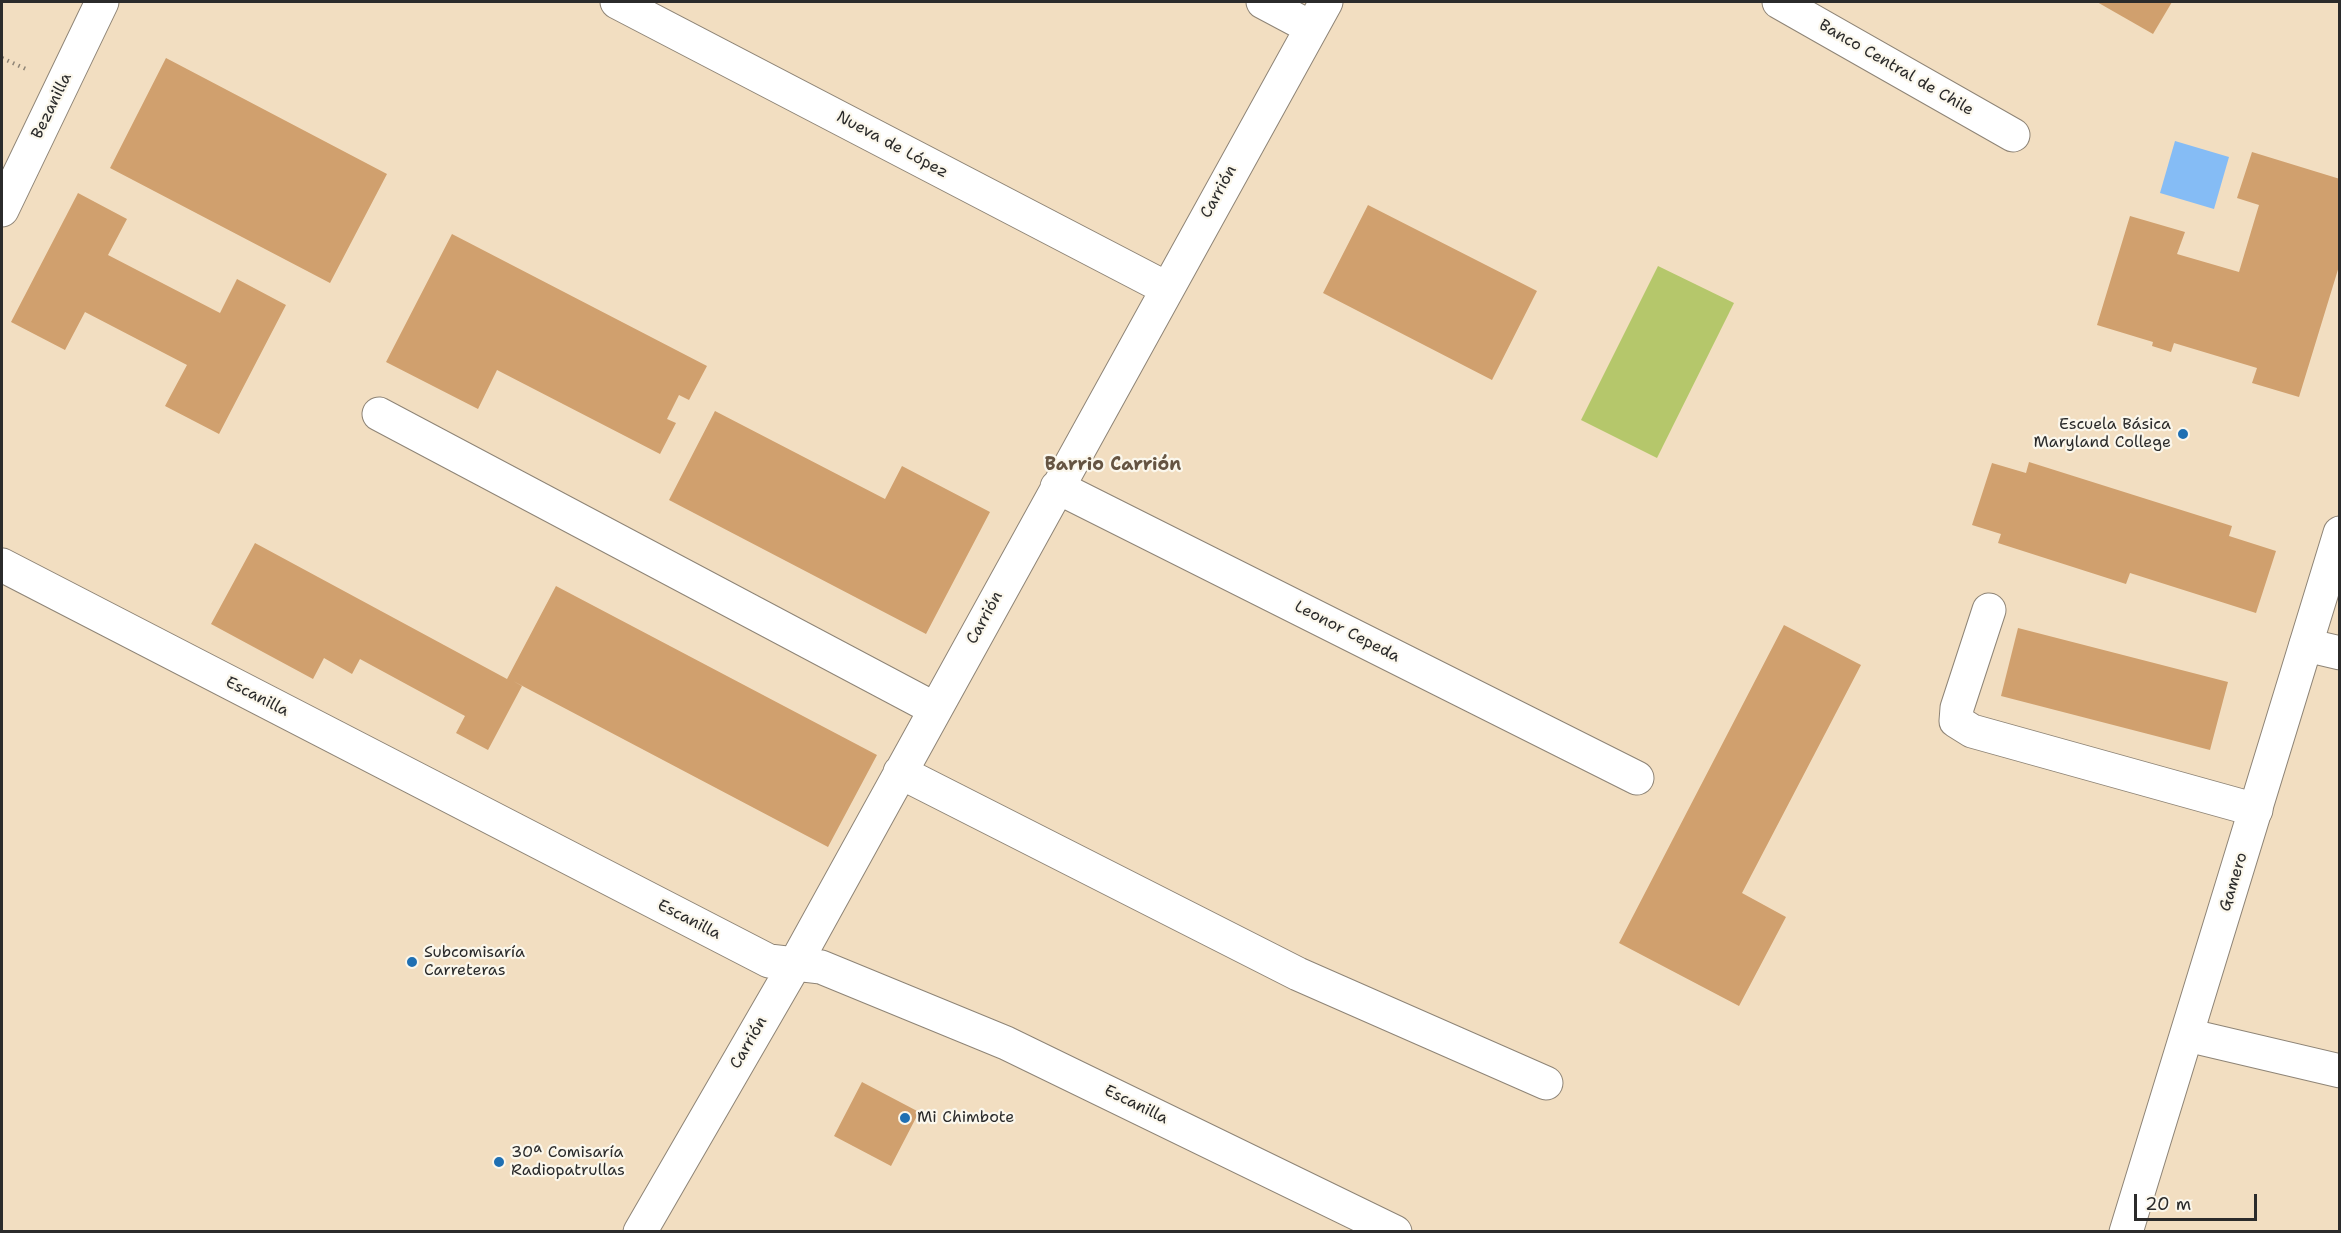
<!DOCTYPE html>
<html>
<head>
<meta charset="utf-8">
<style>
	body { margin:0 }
	#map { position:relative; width:2341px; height:1233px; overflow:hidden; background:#f2dec1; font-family:"Shantell Sans",sans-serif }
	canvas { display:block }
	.frame { position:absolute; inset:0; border:3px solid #2b2b2b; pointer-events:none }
	.scale { position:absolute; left:2134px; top:1194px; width:123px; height:27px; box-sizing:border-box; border:3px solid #2b2b2b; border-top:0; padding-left:8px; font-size:18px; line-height:21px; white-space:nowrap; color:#2b2b2b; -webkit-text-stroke:4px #fbf7ec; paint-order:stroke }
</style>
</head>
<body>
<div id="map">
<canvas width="2341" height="1233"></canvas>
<div class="frame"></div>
<div class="scale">20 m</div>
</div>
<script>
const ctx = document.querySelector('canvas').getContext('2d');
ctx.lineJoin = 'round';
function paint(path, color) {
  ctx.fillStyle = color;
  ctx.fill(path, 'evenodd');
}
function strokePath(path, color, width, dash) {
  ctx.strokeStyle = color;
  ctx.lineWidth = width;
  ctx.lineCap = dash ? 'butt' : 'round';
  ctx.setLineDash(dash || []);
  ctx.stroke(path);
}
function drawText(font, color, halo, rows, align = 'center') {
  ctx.font = font + ' "Shantell Sans",sans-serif';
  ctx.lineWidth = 4.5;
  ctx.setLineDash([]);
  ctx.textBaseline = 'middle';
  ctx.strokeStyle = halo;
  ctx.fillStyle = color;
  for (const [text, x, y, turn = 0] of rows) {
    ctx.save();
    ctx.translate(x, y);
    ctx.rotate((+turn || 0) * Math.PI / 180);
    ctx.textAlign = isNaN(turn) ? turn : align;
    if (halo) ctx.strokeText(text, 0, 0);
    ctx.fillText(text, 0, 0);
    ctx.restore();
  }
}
const green = new Path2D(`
	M1658,266L1734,303L1657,458L1581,420Z`);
const water = new Path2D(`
	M2175,141L2229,157L2214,209L2160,193Z`);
const building = new Path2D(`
	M2097,2H2172L2153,34Z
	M166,58L387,174L330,283L110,168Z
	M2252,152L2340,179V263L2299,397L2252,383L2257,368L2174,343L2171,352L2152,346L2153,342L2097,325L2130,216L2185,232L2177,254L2239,272L2259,205L2237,198Z
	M78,193L127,219L108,255L220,313L237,279L286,305L219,434L165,406L187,365L85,312L65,350L11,322Z
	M1368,205L1537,291L1492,380L1323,293Z
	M452,234L707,366L689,400L679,395L667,419L676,423L660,454L497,370L478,409L386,362Z
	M715,411L885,499L902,466L990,512L926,634L669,500Z
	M2029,462L2232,526L2229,536L2276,551L2256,613L2130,573L2126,584L1998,543L2001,534L1972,525L1992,463L2026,473Z
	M255,543L507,679L556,586L877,755L828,847L513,681L522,686L488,750L456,733L465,716L360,659L352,674L324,658L313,679L211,624Z
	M1784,625L1861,665L1742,893L1786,917L1739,1006L1619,943Z
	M2018,628L2228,682L2210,750L2001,696Z
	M862,1082L919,1112L891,1166L834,1136Z`);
const path = new Path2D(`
	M2,58L28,70`);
const minor = new Path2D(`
	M617,2L1166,288
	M1263,2L1310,27
	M1779,2L2013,135
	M379,414L935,709
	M1057,487L1637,778
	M2,565L769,961L821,967L1006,1043L1395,1232
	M1989,610L1957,708L1956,721L1972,731L2256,810
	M2306,645L2340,653
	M900,772L1298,974L1546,1083
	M2187,1035L2340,1071
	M640,1232L795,964L1326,2`);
const major = new Path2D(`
	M2,210L102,2
	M2126,1232L2340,533`);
const markers = [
	[2183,434,6,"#1f6fb2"],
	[412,962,6,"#1f6fb2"],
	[905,1118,6,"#1f6fb2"],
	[499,1162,6,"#1f6fb2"]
];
const streetNames = [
	["Banco Central de Chile",1896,68,30],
	["Bezanilla",52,106,-64],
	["Nueva de López",892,145,28],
	["Carrión",1219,192,-61],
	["Carrión",985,618,-61],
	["Leonor Cepeda",1347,632,27],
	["Escanilla",257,697,27],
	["Gamero",2234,882,-73],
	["Escanilla",689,920,27],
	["Carrión",749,1043,-60],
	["Escanilla",1136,1105,26]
];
const poiNames = [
	["Escuela Básica",2171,425,"right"],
	["Maryland College",2171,443,"right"],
	["Subcomisaría",424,953],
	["Carreteras",424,971],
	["Mi Chimbote",917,1118],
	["30ª Comisaría",511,1153],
	["Radiopatrullas",511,1171]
];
const neighbourhoodNames = [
	["Barrio Carrión",1113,465]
];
paint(green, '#b5c76b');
paint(water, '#85bcf5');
paint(building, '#d0a06e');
strokePath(minor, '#8e8476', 35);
strokePath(major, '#8e8476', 35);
strokePath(path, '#8e8476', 4, [1.5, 4.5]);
strokePath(minor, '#fff', 33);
strokePath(major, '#fff', 33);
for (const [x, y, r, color] of markers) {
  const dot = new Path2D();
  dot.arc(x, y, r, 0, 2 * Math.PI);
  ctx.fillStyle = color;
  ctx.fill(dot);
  strokePath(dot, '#fbf7ec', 2);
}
drawText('16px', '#2b2b2b', '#fbf7ec', streetNames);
drawText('16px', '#2b2b2b', '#fbf7ec', poiNames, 'left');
drawText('bold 18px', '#655442', '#fbf7ec', neighbourhoodNames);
</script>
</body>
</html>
